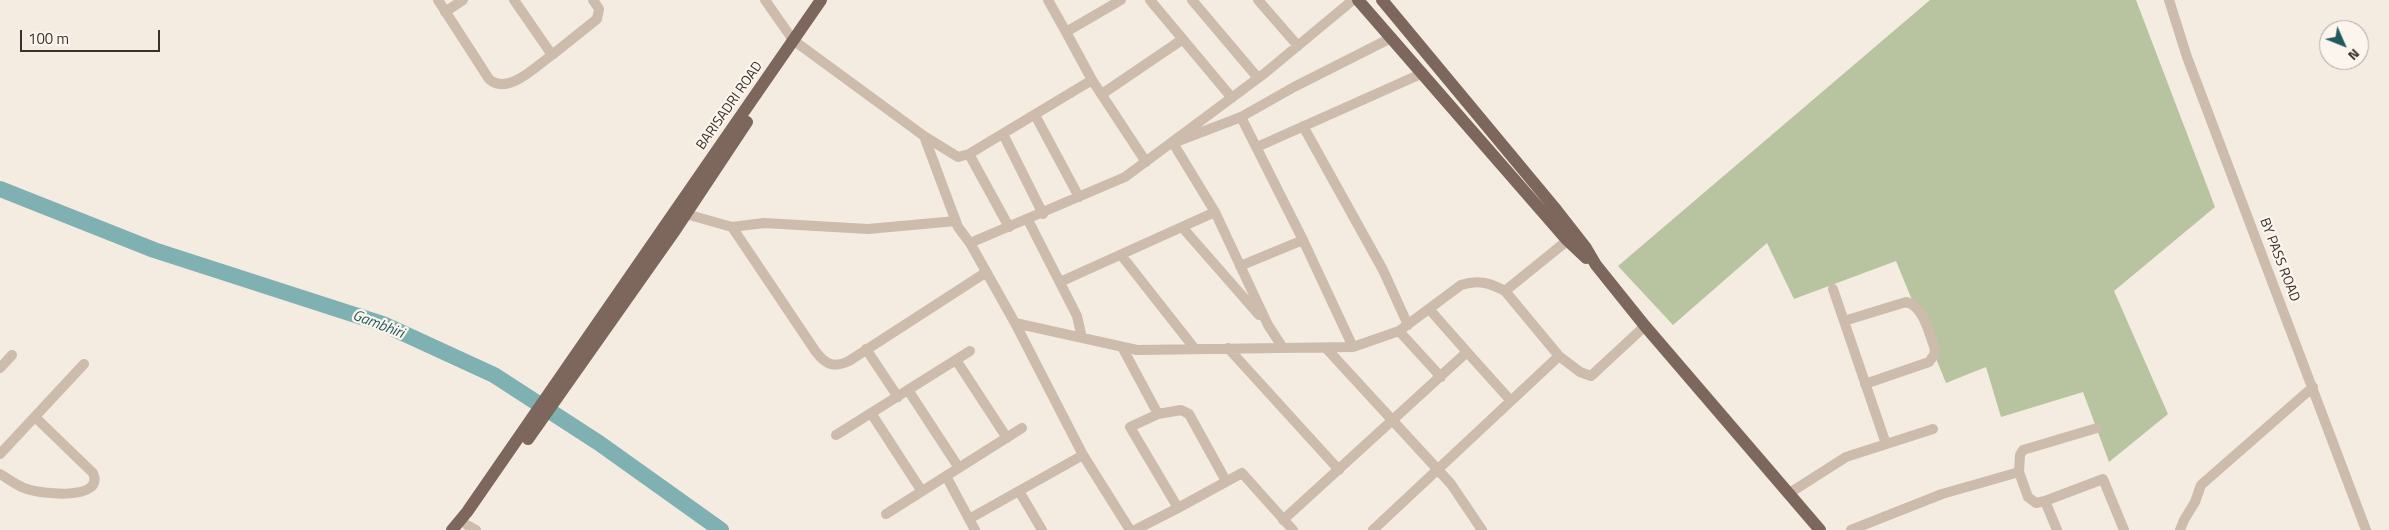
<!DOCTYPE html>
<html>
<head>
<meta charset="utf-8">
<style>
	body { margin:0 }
	#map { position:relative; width:2389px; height:530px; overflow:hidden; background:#f4ebe1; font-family:"Titillium Web",sans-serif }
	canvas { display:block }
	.north { position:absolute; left:2319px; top:20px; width:50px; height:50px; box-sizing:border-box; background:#fbf5ee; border:1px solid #aea6a0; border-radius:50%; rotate:134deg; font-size:14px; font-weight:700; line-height:20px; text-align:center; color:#3b302b }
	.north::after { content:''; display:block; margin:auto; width:18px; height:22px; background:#1f5a5e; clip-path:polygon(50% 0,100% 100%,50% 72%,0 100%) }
	.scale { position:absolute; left:20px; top:30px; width:140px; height:22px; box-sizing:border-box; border:2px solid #3b302b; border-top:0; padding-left:6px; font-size:15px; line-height:18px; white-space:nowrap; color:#3b302b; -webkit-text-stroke:4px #fbf5ee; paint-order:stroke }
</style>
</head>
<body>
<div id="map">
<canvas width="2389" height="530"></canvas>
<div class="north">N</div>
<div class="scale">100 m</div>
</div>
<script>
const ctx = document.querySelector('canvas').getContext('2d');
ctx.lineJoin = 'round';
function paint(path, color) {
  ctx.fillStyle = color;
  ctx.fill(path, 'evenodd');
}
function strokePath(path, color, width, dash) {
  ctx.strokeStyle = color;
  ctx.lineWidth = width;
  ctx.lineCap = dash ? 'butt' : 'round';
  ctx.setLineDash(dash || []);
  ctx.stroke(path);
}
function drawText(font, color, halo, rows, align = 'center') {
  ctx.font = font + ' "Titillium Web",sans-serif';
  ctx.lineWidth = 4.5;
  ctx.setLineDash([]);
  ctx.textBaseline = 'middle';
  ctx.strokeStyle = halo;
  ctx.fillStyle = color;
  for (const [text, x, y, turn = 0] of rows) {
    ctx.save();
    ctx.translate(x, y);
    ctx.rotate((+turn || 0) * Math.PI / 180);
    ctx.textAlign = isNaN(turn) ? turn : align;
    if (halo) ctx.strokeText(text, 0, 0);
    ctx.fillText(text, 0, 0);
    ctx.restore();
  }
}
const green = new Path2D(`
	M1930,0H2136L2215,207L2114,291L2168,414L2109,462L2083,392L2001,417L1986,367L1946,383L1896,261L1794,299L1767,243L1673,325L1618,266Z`);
const river = new Path2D(`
	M0,189L154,250L383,324L494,375L599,443L721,530`);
const minor = new Path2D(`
	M438,0L489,79C508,96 536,66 552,55
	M514,0L552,55L597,19L599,9L593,0
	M765,0L793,40L924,136L958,227L970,243L1125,177L1265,73L1353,0
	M1048,0L1066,32L1121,0
	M1150,0L1232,98
	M1192,0L1258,78
	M1258,0L1298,46
	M2169,0L2187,57L2366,530
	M445,12L463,0
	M1066,32L1092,80
	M1102,94L1183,39
	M1035,115L1079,197
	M1241,117L1303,240
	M1303,126L1383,270L1408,325
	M1003,134L1043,214
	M924,136L958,157L969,154L1092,80L1146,162
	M1257,147L1423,73
	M969,154L1009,227
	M686,214L732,227L764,223L868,229L956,221
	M1028,220L1077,316L1082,338
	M732,227L816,352C826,365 834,368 849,361L985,273
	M1182,227L1259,315
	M970,243L1015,323L1137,350L1353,347L1399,331L1461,285C1478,279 1490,283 1505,291L1573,236
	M1121,255L1195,349
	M1240,266L1303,240L1353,347
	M1060,282L1215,212
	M1833,289L1886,444
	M1505,291L1559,356
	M1430,310L1467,352
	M1844,321L1906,302C1924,306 1929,334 1935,349L1934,355L1929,362L1865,384
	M1015,323L1083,455L1130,530
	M1399,331L1441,377
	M1122,347L1158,414L1130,427L1178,508L1135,530
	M1228,348L1339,470
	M1283,348L1268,325L1215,212L1173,143L1241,117L1294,87L1391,38
	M1326,348L1451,484L1482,530
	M866,349L898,397
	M956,360L1007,438
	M0,368L12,355
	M908,390L959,468
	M871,413L921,490
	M1158,414L1181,410L1189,414L1226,481
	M836,435L970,351
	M0,454L84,364
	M2019,472L2020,455L2023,450L2097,428
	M0,474C9,479 17,486 27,489C41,494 105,501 93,473L35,417
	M946,476L975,530
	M1019,491L1042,530
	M1788,494L1846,457L1933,429
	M2045,501L2103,479L2124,530
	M1178,508L1242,473L1293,530
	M886,514L1022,428
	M969,519L1083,455
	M1283,520L1467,352L1511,401
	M467,525L476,530
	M1373,530L1559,356L1580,372L1591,376L1645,326
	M1851,530L1942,494L2019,472L2028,497L2036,503L2045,501L2057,530
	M2180,530L2184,520L2195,502L2201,485L2313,387`);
const major = new Path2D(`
	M1358,0L1567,240L1586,258
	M1382,0L1554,207L1586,248L1596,265L1645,326L1820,530
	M528,439L676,229L747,122
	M452,530L467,512L821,0`);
const streetNames = [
	["BARISADRI ROAD",730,106,-55],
	["BY PASS ROAD",2279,260,69]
];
const waterNames = [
	["Gambhiri",378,325,21]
];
paint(green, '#b8c4a0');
strokePath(river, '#7fb0b2', 16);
strokePath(minor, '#cdbbac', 10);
strokePath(major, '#7d675c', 12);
drawText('14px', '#3b302b', '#fbf5ee', streetNames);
drawText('italic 15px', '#1f5a5e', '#fbf5ee', waterNames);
</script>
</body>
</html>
